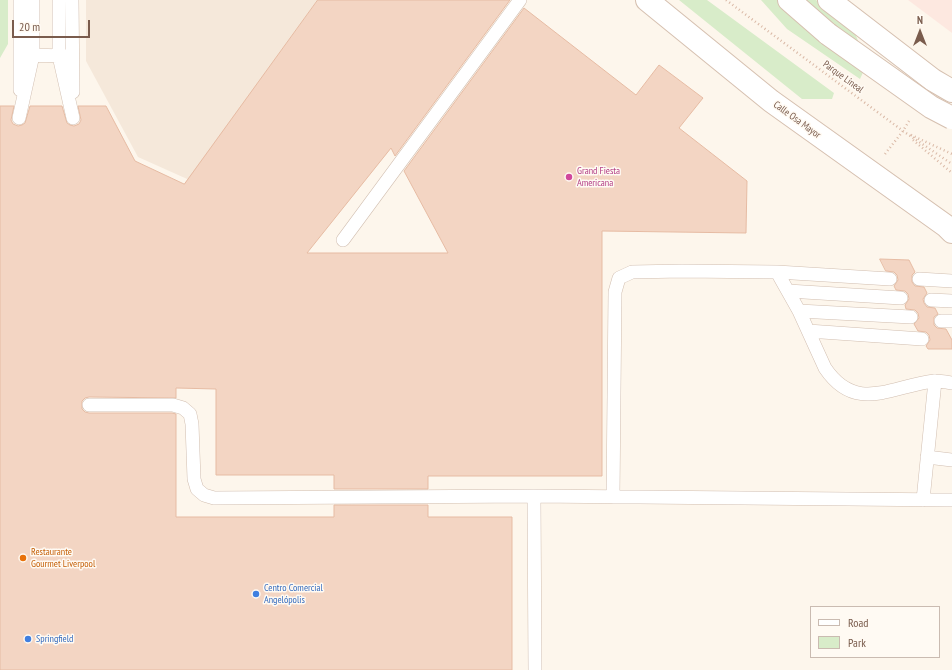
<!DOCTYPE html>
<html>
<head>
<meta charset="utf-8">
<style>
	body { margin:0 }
	#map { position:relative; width:952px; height:670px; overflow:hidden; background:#fdf6ec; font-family:"PT Sans Narrow",sans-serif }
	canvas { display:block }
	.legend { position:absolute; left:810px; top:606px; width:130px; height:52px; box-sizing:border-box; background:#fffaf3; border:1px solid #cabbb1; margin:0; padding:5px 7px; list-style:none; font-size:12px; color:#7a5c4d }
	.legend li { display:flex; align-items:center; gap:8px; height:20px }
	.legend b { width:20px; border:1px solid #cabbb1 }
	.north { position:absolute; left:900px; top:12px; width:40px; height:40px; -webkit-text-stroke:3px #fffaf3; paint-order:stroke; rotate:0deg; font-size:11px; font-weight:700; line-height:16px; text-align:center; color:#7a5c4d }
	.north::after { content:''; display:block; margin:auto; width:14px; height:18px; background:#7a5c4d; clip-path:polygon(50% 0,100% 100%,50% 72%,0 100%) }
	.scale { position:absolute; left:12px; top:20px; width:78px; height:18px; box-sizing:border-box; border:2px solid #7a5c4d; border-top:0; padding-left:5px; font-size:12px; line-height:14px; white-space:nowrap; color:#7a5c4d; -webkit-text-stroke:3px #fffaf3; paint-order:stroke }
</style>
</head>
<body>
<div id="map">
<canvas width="952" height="670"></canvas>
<ul class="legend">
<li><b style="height:5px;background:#fff"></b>Road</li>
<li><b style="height:11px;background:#d8ecc9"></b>Park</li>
</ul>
<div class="north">N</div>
<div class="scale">20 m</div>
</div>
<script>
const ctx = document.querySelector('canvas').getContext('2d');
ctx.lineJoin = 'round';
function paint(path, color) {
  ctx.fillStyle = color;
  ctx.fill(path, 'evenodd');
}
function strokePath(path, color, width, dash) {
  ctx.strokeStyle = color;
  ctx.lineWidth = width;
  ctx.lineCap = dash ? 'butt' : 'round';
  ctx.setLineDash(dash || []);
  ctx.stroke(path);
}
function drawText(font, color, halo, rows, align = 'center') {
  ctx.font = font + ' "PT Sans Narrow",sans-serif';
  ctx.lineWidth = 3;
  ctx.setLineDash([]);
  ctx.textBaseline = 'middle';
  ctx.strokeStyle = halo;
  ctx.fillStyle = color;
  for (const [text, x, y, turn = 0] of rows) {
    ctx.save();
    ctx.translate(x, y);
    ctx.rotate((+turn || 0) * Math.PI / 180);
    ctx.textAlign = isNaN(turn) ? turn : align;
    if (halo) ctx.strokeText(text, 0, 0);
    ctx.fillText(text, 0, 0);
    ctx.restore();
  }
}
const residential = new Path2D(`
	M86,0H510L319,238L138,157L86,61Z`);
const commercial = new Path2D(`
	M908,0H952V33Z`);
const green = new Path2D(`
	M0,0H8V44L0,58Z
	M679,0H707L834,93L832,99H802Z
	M761,0H816L854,31L864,55L865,68L860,79L787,29Z`);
const building = new Path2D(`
	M318,0H510L395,156L391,148L307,253H448L404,171L524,8L636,95L659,65L703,98L679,128L747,181L746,233L602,231V476H428V489H334V475H216V389L176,388V398L89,397L85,398L82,401V409L85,412L89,413H172L176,414V517H334V505H428V517H512V670H0V106H14L11,120L13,124L18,126L22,125L25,123L30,106H62L67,123L70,125L74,126L79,124L81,120L78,106H106L135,161L184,184Z
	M880,259L909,260L915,272L912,275V282L915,286L924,287L927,293L923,299L924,303L927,307L935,308L938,314L934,317V325L937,328L946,329L952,340V349H928L926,346L930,340L929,335L926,332L918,331L914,324L919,318L918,313L915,310L906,309L905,305L909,299L908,294L905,291L896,290L894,286L898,280L897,275L894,272L886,271Z`);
const path = new Path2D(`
	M726,0L903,131L952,164
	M911,135L952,154
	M913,140L952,173
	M885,154L903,131L909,121`);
const lane = new Path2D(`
	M59,0V56L73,118
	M72,0L73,92
	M26,55L68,56
	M20,90V0
	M19,118L33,55V0
	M343,240L520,0
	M777,272L799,311L825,368C856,414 891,386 934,381C939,381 946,382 952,383
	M919,279L952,281
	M788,291L901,298
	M931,300L952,301
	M799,311L911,317
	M941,321H952
	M808,331L922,339
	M89,405H173L183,408L190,414L192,424L194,479L197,489L204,495L214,498L534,496
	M927,457L952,460
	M613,497L615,292L619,278L632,272L682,271L777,272L890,279
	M923,500L935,381
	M535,670L534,496L952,500`);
const secondary = new Path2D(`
	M647,0L771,101L946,226L952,232
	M789,0L828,34
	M829,0L933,80L952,91`);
const secondaryBridge = new Path2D(`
	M828,34L931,107L952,118`);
const markers = [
	[569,177,4,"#d1479c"],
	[23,558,4,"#e8710a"],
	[256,594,4,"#3f7fe0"],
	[28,639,4,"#3f7fe0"]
];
const streetNames = [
	["Parque Lineal",843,77,36],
	["Calle Osa Mayor",797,120,36]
];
const hotelNames = [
	["Grand Fiesta",577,171],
	["Americana",577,183]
];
const foodNames = [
	["Restaurante",31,552],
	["Gourmet Liverpool",31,564]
];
const shopNames = [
	["Centro Comercial",264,588],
	["Angelópolis",264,600],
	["Springfield",36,639]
];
paint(residential, '#f5e8da');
paint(commercial, '#fde8e0');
paint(green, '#d8ecc9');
paint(building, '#f3d5c3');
strokePath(building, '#e6bba3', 1);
strokePath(lane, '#d1beb0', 14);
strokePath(secondary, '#d6c0b0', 24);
strokePath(path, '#d9b8a5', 2.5, [1, 3]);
strokePath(lane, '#fff', 13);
strokePath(secondary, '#fff', 22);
strokePath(secondaryBridge, '#d6c0b0', 24, []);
strokePath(secondaryBridge, '#fff', 22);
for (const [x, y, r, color] of markers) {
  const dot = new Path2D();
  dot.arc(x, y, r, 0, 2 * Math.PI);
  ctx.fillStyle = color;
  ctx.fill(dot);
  strokePath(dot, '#fffaf3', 1.5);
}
drawText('10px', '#7a5c4d', '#fffaf3', streetNames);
drawText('10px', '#b23c85', '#fffaf3', hotelNames, 'left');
drawText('10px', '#c56008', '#fffaf3', foodNames, 'left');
drawText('10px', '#366cbe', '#fffaf3', shopNames, 'left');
</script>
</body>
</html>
